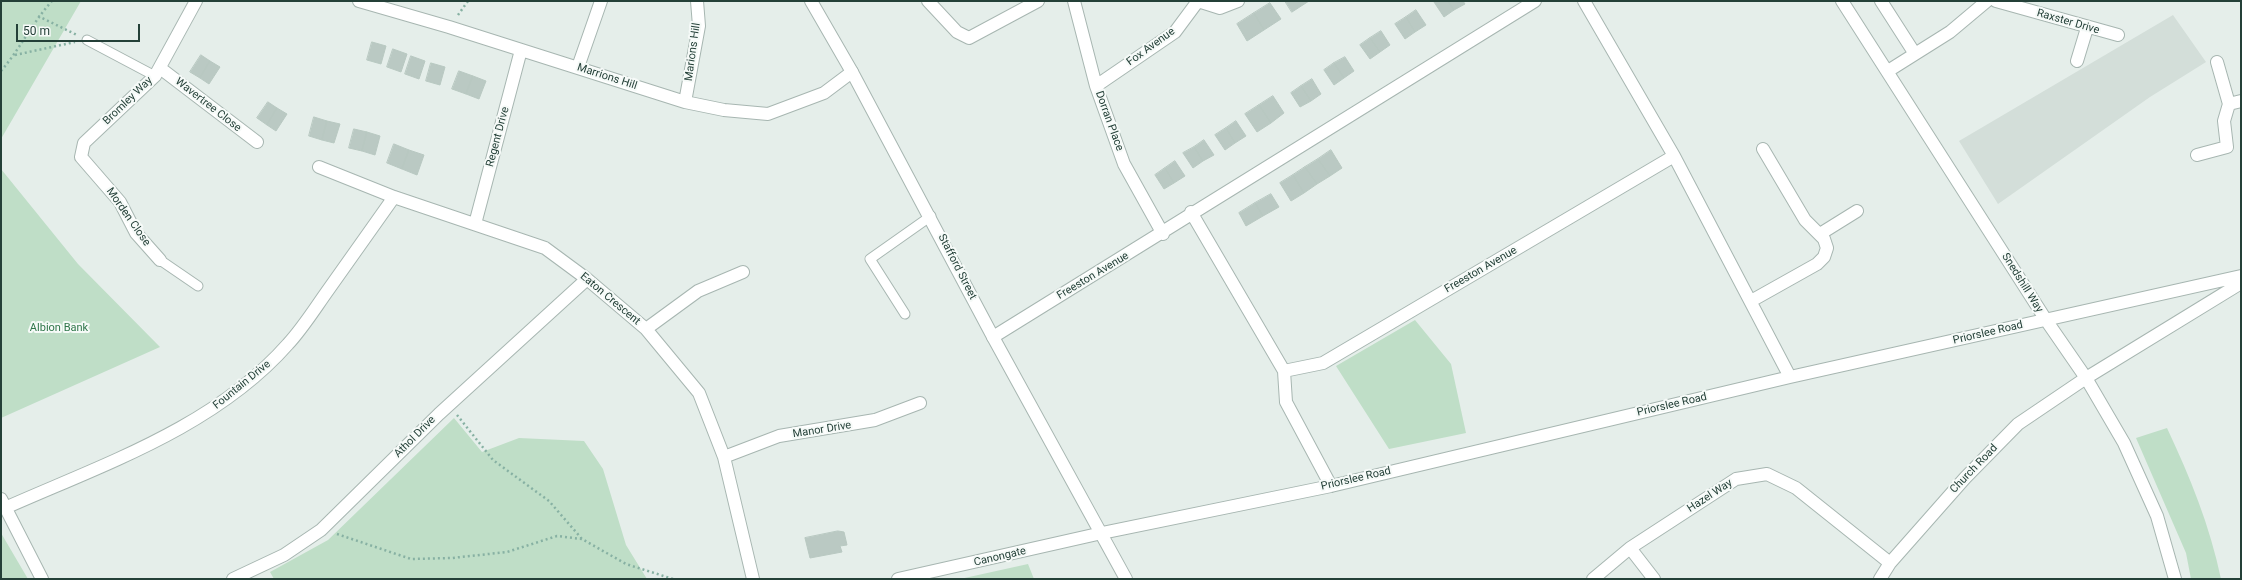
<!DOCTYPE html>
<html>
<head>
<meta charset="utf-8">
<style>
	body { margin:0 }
	#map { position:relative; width:2242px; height:580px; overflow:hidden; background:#e5eeea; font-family:Roboto,sans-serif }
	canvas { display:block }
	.frame { position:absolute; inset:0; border:2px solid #244038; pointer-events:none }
	.scale { position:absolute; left:16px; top:24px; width:124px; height:18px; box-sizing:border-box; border:2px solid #244038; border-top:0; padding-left:5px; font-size:12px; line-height:14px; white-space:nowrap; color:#244038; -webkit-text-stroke:3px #f6faf8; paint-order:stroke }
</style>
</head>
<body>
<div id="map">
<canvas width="2242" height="580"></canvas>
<div class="frame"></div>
<div class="scale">50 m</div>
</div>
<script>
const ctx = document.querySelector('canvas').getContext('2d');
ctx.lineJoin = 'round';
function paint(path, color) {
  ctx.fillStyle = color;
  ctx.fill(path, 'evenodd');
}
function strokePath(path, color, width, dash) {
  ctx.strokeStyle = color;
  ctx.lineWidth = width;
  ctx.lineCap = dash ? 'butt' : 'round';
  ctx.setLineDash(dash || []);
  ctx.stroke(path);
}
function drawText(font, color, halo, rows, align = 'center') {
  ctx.font = font + ' Roboto,sans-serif';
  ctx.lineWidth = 4;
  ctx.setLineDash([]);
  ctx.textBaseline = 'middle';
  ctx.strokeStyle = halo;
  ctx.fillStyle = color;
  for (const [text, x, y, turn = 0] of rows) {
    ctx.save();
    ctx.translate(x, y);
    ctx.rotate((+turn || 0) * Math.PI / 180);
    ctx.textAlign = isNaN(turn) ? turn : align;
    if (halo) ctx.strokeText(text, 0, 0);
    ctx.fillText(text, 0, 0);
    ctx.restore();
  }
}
const built = new Path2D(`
	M2173,15L2206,62L2150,97L1998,204L1959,141Z`);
const green = new Path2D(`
	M1,1H81L1,139Z
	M1,169L78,264L160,347L1,418Z
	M1415,320L1451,364L1466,433L1389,449L1336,366Z
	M454,418L482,452L519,438L584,441L603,469L626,545L647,579H274L270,572L328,540Z
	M2167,428C2190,477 2210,526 2221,579H2191L2186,553L2136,438Z
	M1,533L28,579H1Z
	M1028,564L1034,579H960Z`);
const building = new Path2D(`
	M1285,1H1309L1292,12Z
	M1436,1H1448L1454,10L1444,17L1434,2Z
	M1448,1H1463L1465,4L1454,10Z
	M1270,3L1281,19L1264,30L1254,13Z
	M1416,10L1426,25L1415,32L1406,17Z
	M1254,13L1264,30L1247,41L1237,24Z
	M1406,17L1415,32L1405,39L1395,24Z
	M1381,31L1390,45L1380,52L1370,38Z
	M1370,38L1380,52L1370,59L1360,45Z
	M372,42L386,46L381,64L367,60Z
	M393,49L407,54L401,72L387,67Z
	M201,55L210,61L200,78L190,72Z
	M411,56L425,61L419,79L405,74Z
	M1345,57L1354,71L1344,78L1334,63Z
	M210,61L220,67L209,84L200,78Z
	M431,63L445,67L440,85L426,81Z
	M1334,63L1344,78L1334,85L1324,70Z
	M459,71L473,76L466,94L452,89Z
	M473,76L486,81L479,99L466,94Z
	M1312,79L1321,94L1311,101L1301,86Z
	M1301,86L1311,101L1300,107L1291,93Z
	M1273,96L1284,113L1271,123L1259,105Z
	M268,102L277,108L267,125L257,118Z
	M1259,105L1271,123L1257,132L1245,114Z
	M277,108L287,114L276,131L267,125Z
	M314,117L327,121L322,140L309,136Z
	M327,121L340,124L334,143L322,140Z
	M1236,121L1246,136L1235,143L1226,128Z
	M1226,128L1235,143L1225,150L1215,135Z
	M354,129L367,132L362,151L349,148Z
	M367,132L380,136L375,155L362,151Z
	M1204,140L1214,155L1203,161L1194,147Z
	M394,144L409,150L402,169L387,163Z
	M1194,147L1203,161L1193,168L1183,153Z
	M409,150L424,155L417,175L402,169Z
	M1331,150L1342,168L1330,176L1318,159Z
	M1318,159L1330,176L1317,184L1305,167Z
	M1175,161L1185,176L1174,183L1165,168Z
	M1305,167L1317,184L1304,193L1293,175Z
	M1165,168L1174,183L1164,189L1155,175Z
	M1293,175L1304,193L1291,201L1280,183Z
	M1271,194L1279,207L1263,216L1255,203Z
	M1255,203L1263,216L1246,226L1239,213Z
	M838,531L844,532L847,545L840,546L842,552L810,558L805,538Z`);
const path = new Path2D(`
	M458,15L468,1
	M38,16L77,35
	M15,55L75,42
	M1,71C20,49 32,23 52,1
	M457,415L493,460L549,501L582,539
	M337,534L411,559L452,558L507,552L557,536L582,539L626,564L673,579`);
const service = new Path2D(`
	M87,40L155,76
	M160,260L198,286
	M905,314L870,259L931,216`);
const minor = new Path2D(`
	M359,1L449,27L685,102L724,110L768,114L824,93L852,72
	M928,1L957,32L969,38L1038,1
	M1074,1L1096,86L1124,164L1163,234
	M1198,1L1220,8L1238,1
	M1584,1L1674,156L1790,377
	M1842,1L2046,320L2086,378L2124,443L2157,516L2175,579
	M1881,1L1915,54
	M1996,1L2118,35
	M2077,61L2087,28
	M578,67L601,1
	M160,68L257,142
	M1888,71L1950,32L1987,1
	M1096,86L1175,32L1198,1
	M685,102L699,26L697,1
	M2229,104L2241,101
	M2197,155L2227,147L2224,121L2229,104L2217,62
	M319,167L394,197L545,248L587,279L646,329L699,393L724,457L753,579
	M1191,212L1284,371L1286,402L1331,486
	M475,224L521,50
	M1820,234L1857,211
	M160,260L136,233L120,202L81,157L84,143L155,76L196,1
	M1751,301L1817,264L1824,257L1827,248L1824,239L1805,220L1763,149
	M646,329L698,291L743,272
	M993,337L1535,1
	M1284,371L1323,363L1674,156
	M724,457L779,436L875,420L920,403
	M1,499L42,579
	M5,508C104,464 215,427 288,344C302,329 314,310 326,293C349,261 371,229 394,197
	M233,579L284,555L321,530L439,414L587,279
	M898,579L1102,533L1331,486L1790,377L2241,276
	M1593,579L1630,548
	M1654,579L1630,548L1736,479L1767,474L1796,488L1890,563
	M1880,579L1890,563L1965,478L2018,424L2086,378L2241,283`);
const tertiary = new Path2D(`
	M811,1L852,72L993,337L1126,579`);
const streetNames = [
	["Raxster Drive",2068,22,16],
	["Fox Avenue",1151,47,-36],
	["Marions Hill",693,52,-82],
	["Marrions Hill",607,77,18],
	["Bromley Way",128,101,-44],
	["Wavertree Close",208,105,38],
	["Dorran Place",1109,121,70],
	["Regent Drive",498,137,-75],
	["Morden Close",128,217,55],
	["Stafford Street",957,267,63],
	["Freeston Avenue",1481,270,-30],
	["Freeston Avenue",1093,276,-31],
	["Snedshill Way",2022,283,58],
	["Eaton Crescent",610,299,40],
	["Priorslee Road",1988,333,-13],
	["Fountain Drive",242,385,-39],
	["Priorslee Road",1672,405,-13],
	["Manor Drive",822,430,-9],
	["Athol Drive",415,437,-45],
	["Church Road",1974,469,-46],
	["Priorslee Road",1356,479,-13],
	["Hazel Way",1710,496,-33],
	["Canongate",1000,557,-13]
];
const parkNames = [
	["Albion Bank",59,328]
];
paint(built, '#d3ded9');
paint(green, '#bfdec7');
paint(building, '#bac9c3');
strokePath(building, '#b8c8c1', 1);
strokePath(service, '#a7b6b1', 11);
strokePath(minor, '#a7b6b1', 14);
strokePath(tertiary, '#a7b6b1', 14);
strokePath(path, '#87b1a3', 2.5, [2, 3]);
strokePath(service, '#fff', 9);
strokePath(minor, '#fff', 12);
strokePath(tertiary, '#fff', 12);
drawText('11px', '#244038', '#f6faf8', streetNames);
drawText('11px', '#2f764a', '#f6faf8', parkNames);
</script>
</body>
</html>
